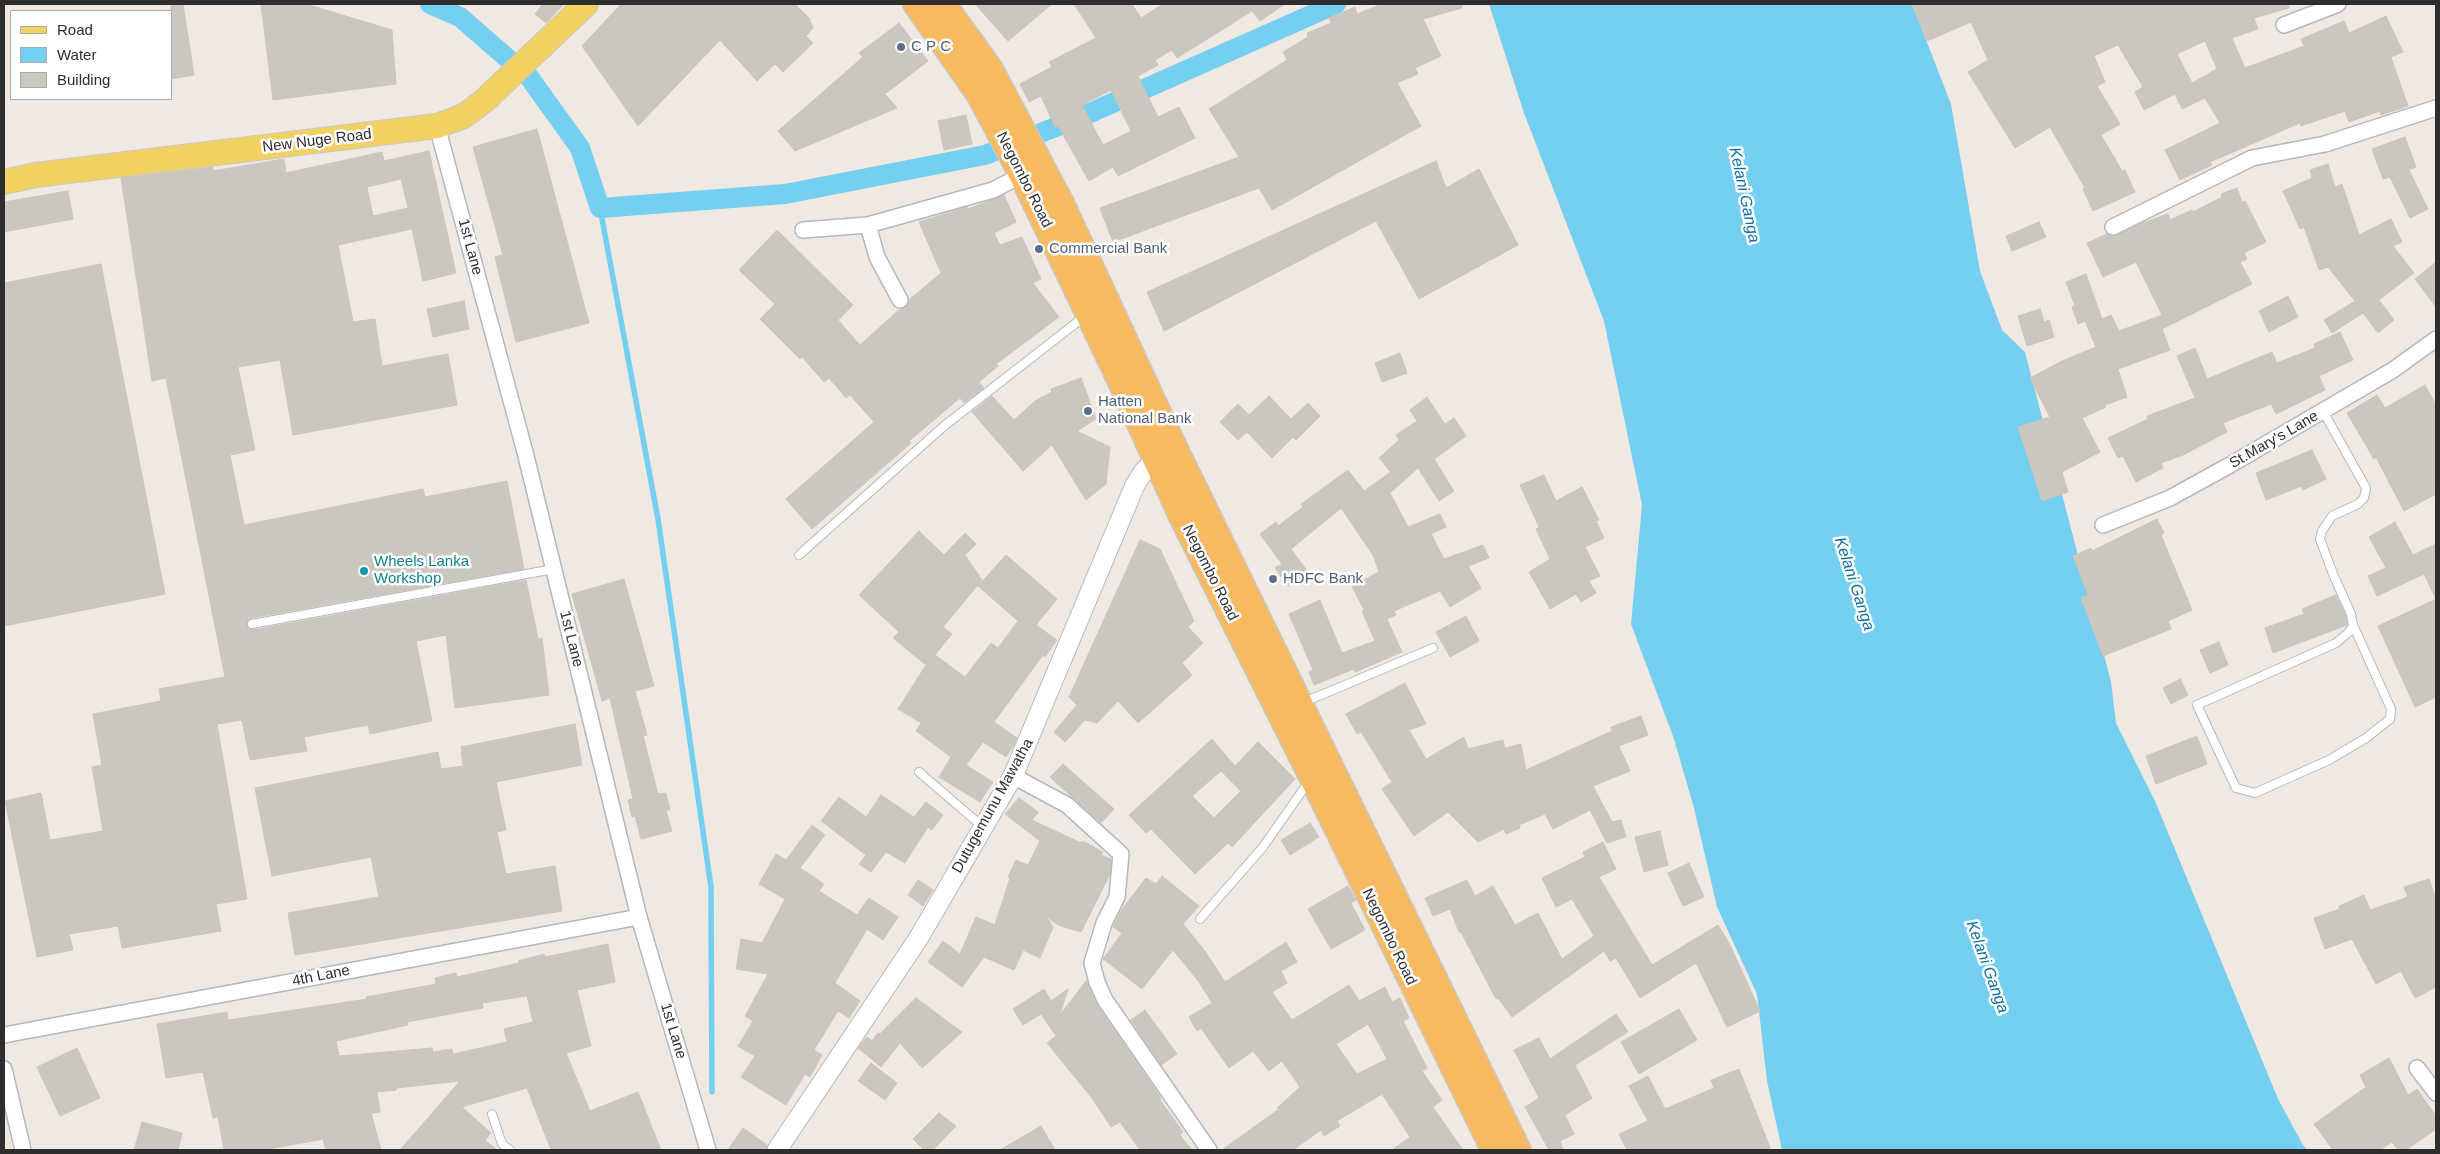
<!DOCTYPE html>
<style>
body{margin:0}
#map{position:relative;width:2440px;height:1154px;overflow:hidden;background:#efe9e1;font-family:Arial,sans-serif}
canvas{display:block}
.frame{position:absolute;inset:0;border:5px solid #2e2e2e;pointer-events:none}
.legend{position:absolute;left:10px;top:10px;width:162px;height:90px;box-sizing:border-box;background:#fff;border:1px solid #ababab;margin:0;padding:6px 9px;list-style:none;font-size:15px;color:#2e2e2e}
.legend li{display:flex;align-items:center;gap:10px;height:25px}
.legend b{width:25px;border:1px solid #ababab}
</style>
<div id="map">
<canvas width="2440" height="1154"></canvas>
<div class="frame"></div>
<ul class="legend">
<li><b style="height:6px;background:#f2d163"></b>Road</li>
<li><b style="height:14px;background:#75cff0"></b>Water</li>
<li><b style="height:14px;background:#cbc7bf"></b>Building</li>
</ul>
</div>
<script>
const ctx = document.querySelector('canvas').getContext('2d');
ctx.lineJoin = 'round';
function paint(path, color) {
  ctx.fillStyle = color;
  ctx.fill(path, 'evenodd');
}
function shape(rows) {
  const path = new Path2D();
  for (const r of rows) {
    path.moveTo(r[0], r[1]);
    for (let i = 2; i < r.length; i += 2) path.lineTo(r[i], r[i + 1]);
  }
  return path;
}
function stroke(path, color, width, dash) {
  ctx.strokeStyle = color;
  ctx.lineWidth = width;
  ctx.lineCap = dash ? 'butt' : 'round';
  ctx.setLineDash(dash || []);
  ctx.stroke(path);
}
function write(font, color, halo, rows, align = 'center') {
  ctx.font = font + ' Arial,sans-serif';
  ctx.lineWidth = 5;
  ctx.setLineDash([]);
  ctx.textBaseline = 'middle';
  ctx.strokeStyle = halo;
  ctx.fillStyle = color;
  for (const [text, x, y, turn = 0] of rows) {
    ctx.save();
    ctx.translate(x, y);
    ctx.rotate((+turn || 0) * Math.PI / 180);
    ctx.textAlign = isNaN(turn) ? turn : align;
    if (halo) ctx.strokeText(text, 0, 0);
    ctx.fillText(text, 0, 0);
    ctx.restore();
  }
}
paint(shape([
 [1489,4,1912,4,1951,104,1980,271,2002,330,2025,352,2111,682,2116,723,2155,801,2278,1099,2303,1145,2308,1150,1782,1150,1767,1081,1757,994,1717,907,1694,808,1674,739,1631,624,1642,505,1604,321,1524,113]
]), '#75cff0');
stroke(shape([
 [600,208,658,519,711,887,712,1092]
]), '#75cff0', 5.5);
stroke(shape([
 [430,4,460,17,529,77,580,148,600,208,785,194,985,155,1081,117,1336,4]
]), '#75cff0', 20);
const building = shape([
 [171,4,183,4,194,75,171,79,171,4],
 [261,4,306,4,392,30,396,84,273,100,261,4],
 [543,4,564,4,546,23,535,14,543,4],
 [621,4,795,4,809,18,813,28,806,36,813,43,783,72,775,64,757,81,720,40,638,126,582,46,621,4],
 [975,4,1052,4,1008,41,975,4],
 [1074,4,1132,4,1141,18,1163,4,1285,4,1260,21,1252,11,1177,58,1172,50,1155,60,1158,65,1138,76,1158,117,1179,107,1195,138,1118,176,1113,167,1089,181,1058,126,1055,127,1041,96,1029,102,1020,84,1052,67,1049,62,1096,38,1074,4],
 [1111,90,1131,131,1103,145,1082,105,1111,90],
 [1382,4,1462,4,1462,8,1423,19,1441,56,1415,68,1418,74,1397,83,1421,126,1272,210,1259,188,1113,242,1100,208,1239,157,1209,109,1287,60,1283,52,1308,37,1307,33,1331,23,1329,18,1355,7,1357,14,1382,4],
 [1912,4,2288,4,2289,8,2254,18,2258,29,2232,38,2245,68,2304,46,2301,39,2344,21,2349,33,2386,16,2403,52,2391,57,2408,106,2381,115,2380,111,2349,122,2345,111,2301,126,2300,123,2210,162,2212,165,2180,180,2165,150,2220,123,2205,98,2182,109,2175,94,2144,110,2135,92,2143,87,2118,45,2094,56,2105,82,2097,86,2120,124,2101,135,2122,171,2125,170,2135,192,2093,211,2083,189,2085,188,2050,127,2015,148,1968,72,1988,60,1971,22,1927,41,1912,4],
 [2205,41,2217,69,2192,83,2177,54,2205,41],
 [899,23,928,61,885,94,897,108,795,151,778,131,863,57,859,53,899,23],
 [966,115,972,144,944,150,938,121,966,115],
 [537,129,589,323,516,342,495,257,503,255,473,147,537,129],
 [2405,137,2416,167,2409,170,2428,209,2410,218,2390,177,2383,179,2372,149,2405,137],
 [429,151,456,273,423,281,412,229,338,245,353,322,375,319,382,366,448,354,457,405,293,435,280,360,238,367,255,450,230,455,244,525,423,489,425,497,507,481,524,569,251,618,247,625,253,630,526,580,538,639,542,638,549,695,455,708,446,635,416,641,432,721,370,734,368,725,304,737,307,751,250,760,242,720,217,724,247,899,216,904,221,931,122,948,118,926,69,934,73,950,37,957,5,801,41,793,50,840,103,831,92,767,102,765,93,714,161,701,159,689,225,677,166,378,152,381,121,178,213,167,213,171,284,159,286,173,382,152,384,161,429,151],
 [401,179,408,208,373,216,367,187,401,179],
 [1436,161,1446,188,1479,169,1518,245,1419,299,1376,221,1164,331,1147,292,1436,161],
 [2328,164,2335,187,2342,184,2359,235,2391,219,2402,242,2393,246,2414,273,2379,300,2394,320,2378,333,2363,313,2332,333,2324,320,2355,301,2328,267,2319,270,2304,227,2300,229,2283,191,2312,178,2310,170,2328,164],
 [2237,188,2242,202,2245,201,2266,242,2244,253,2247,259,2240,262,2252,284,2162,329,2170,350,2118,369,2127,397,2105,405,2106,407,2082,418,2100,452,2062,472,2068,492,2042,501,2018,427,2050,417,2030,378,2062,361,2096,347,2085,321,2078,324,2072,307,2075,306,2066,282,2086,274,2102,319,2111,315,2119,331,2162,315,2136,262,2103,277,2087,243,2107,234,2117,235,2142,223,2168,214,2170,220,2192,210,2193,212,2222,197,2221,194,2237,188],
 [68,191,73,219,4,232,4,202,68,191],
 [1004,195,1016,222,994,233,1000,245,1022,237,1041,279,1033,283,1059,317,996,364,998,366,979,382,984,388,964,403,960,398,909,441,911,443,812,529,786,499,874,422,850,395,846,398,829,378,824,382,802,357,800,359,760,319,775,304,739,270,777,230,853,305,838,320,860,345,900,309,905,308,909,300,941,273,919,222,967,207,968,209,1004,195],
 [2039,222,2046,237,2012,251,2006,236,2039,222],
 [2436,262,2436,307,2415,279,2436,262],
 [101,264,165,594,4,626,4,283,101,264],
 [2288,296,2298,317,2269,332,2259,311,2288,296],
 [464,301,469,329,433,337,427,309,464,301],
 [2040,309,2044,322,2049,320,2054,337,2027,346,2018,316,2040,309],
 [2340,332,2353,360,2319,376,2325,390,2276,414,2271,404,2223,423,2227,432,2183,455,2161,463,2163,468,2136,482,2123,456,2118,458,2108,438,2148,419,2147,416,2195,398,2177,356,2195,348,2207,379,2272,352,2277,363,2315,348,2314,344,2340,332],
 [1400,353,1407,373,1382,382,1375,363,1400,353],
 [1081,378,1096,419,1077,431,1110,447,1106,484,1086,500,1052,445,1023,471,972,412,992,396,1014,420,1035,401,1052,392,1051,389,1081,378],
 [2425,385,2436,405,2436,494,2404,511,2376,457,2374,459,2347,413,2377,395,2385,408,2425,385],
 [1269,396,1291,419,1308,403,1320,416,1296,440,1293,437,1272,458,1247,432,1238,440,1220,422,1238,404,1249,415,1269,396],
 [1427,397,1445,424,1454,418,1466,436,1434,459,1454,491,1439,501,1418,468,1390,493,1408,527,1440,514,1446,527,1431,534,1444,559,1483,545,1489,558,1468,566,1481,588,1450,607,1440,591,1394,611,1396,615,1387,619,1402,652,1367,667,1355,672,1354,669,1314,685,1309,672,1313,670,1289,614,1320,600,1342,653,1375,641,1362,611,1364,610,1352,586,1379,572,1373,555,1341,508,1291,549,1308,572,1288,586,1275,568,1282,564,1260,534,1276,522,1278,526,1303,507,1301,504,1348,470,1364,491,1391,472,1379,458,1399,440,1396,435,1417,421,1410,410,1427,397],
 [2312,450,2326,479,2303,490,2302,486,2266,500,2256,473,2312,450],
 [1544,475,1556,501,1582,487,1599,520,1596,521,1604,538,1585,547,1600,576,1589,581,1596,593,1581,602,1576,594,1550,609,1529,572,1550,559,1536,529,1539,527,1520,485,1544,475],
 [2157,519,2164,533,2161,535,2192,610,2168,621,2171,629,2103,656,2081,598,2088,595,2073,556,2091,548,2092,551,2157,519],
 [2395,522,2413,555,2436,544,2436,697,2415,707,2378,626,2436,599,2424,574,2377,596,2368,576,2386,568,2369,537,2395,522],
 [919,531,944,555,965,533,976,544,965,555,982,580,943,627,952,634,935,655,965,677,991,643,998,648,1018,621,978,586,1006,555,1057,599,1036,625,1057,640,1045,657,1043,655,994,722,1017,738,1014,745,1006,757,983,742,966,765,993,782,980,802,939,777,951,757,916,731,921,723,898,709,926,665,893,638,899,632,859,595,919,531],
 [1140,540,1160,549,1194,621,1188,627,1203,643,1182,663,1192,675,1138,723,1118,701,1097,723,1085,720,1065,742,1054,732,1077,705,1069,697,1140,540],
 [624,579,654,686,635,691,647,735,643,736,658,794,666,793,670,810,666,810,672,831,641,839,635,816,632,817,628,800,633,799,610,698,602,701,572,594,624,579],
 [2336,595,2346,617,2347,625,2273,653,2265,628,2304,614,2302,609,2336,595],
 [1466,616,1479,641,1450,657,1436,632,1466,616],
 [2219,642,2228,665,2210,673,2200,650,2219,642],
 [2180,679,2188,695,2171,704,2163,688,2180,679],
 [1405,683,1426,724,1409,730,1426,759,1464,737,1468,749,1503,740,1505,748,1521,744,1526,770,1612,731,1611,727,1641,716,1648,735,1619,746,1630,771,1593,786,1612,822,1621,820,1626,837,1607,843,1590,810,1553,829,1545,814,1519,825,1520,828,1506,834,1504,829,1478,842,1448,812,1414,836,1382,789,1392,782,1361,732,1357,734,1346,714,1405,683],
 [575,724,582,765,496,782,506,830,497,832,506,874,555,866,562,911,295,955,288,913,379,897,371,857,272,876,255,788,438,752,441,769,463,766,461,747,575,724],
 [2197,736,2207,764,2156,784,2146,756,2197,736],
 [1212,739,1235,766,1258,742,1295,779,1232,847,1228,843,1195,874,1151,829,1146,833,1129,815,1212,739],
 [1221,771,1241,791,1214,818,1192,796,1221,771],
 [1063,764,1114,809,1101,823,1050,777,1063,764],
 [881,795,914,817,926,802,943,815,932,830,928,827,905,863,886,852,871,872,859,864,866,855,821,821,839,797,866,817,881,795],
 [1019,798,1038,812,1032,820,1079,842,1085,842,1103,852,1101,855,1111,859,1110,874,1081,932,1058,925,1046,916,1053,927,1040,958,1023,950,1014,970,984,957,962,987,928,962,943,941,960,954,976,917,995,925,1010,878,1008,877,1016,860,1028,865,1040,841,1005,814,1019,798],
 [1310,823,1319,837,1290,855,1281,840,1310,823],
 [812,825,825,835,800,868,824,884,819,891,857,915,869,898,898,917,883,940,867,929,835,983,860,1001,849,1018,838,1011,814,1050,822,1055,810,1077,805,1074,786,1105,741,1077,755,1056,738,1046,753,1021,745,1016,768,974,736,969,741,939,762,943,785,899,759,884,776,854,786,860,812,825],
 [1660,831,1668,865,1644,872,1635,837,1660,831],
 [1603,842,1616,869,1599,877,1652,965,1718,925,1729,943,1760,1011,1727,1027,1696,963,1640,998,1616,958,1610,961,1604,951,1512,1017,1498,998,1496,999,1461,932,1459,932,1450,909,1433,916,1425,898,1467,880,1475,896,1493,886,1515,925,1538,913,1562,959,1594,936,1572,899,1556,907,1542,878,1585,857,1583,852,1603,842],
 [1689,863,1704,897,1683,906,1668,873,1689,863],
 [1162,876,1199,906,1183,924,1205,951,1225,982,1286,942,1297,962,1281,971,1287,983,1272,992,1292,1020,1349,985,1359,1001,1385,987,1392,1002,1400,998,1409,1018,1403,1021,1427,1068,1422,1071,1442,1100,1433,1107,1463,1150,1392,1150,1410,1137,1382,1094,1337,1121,1340,1126,1324,1136,1321,1130,1293,1150,1222,1150,1279,1109,1277,1108,1300,1087,1282,1061,1269,1071,1253,1051,1229,1068,1201,1028,1197,1031,1189,1017,1212,1003,1199,982,1173,950,1142,989,1103,959,1122,933,1113,927,1120,912,1146,878,1156,884,1162,876],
 [1368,1024,1387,1059,1357,1074,1336,1044,1368,1024],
 [2429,879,2436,899,2436,987,2415,998,2401,971,2376,984,2352,939,2325,949,2314,918,2340,909,2339,906,2364,895,2370,910,2408,897,2404,887,2429,879],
 [918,880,933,890,923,906,908,895,918,880],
 [1348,886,1356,900,1351,903,1365,930,1331,949,1308,909,1348,886],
 [608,944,615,982,577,990,591,1046,566,1053,590,1111,638,1092,661,1150,551,1150,527,1088,462,1107,491,1133,485,1140,497,1150,400,1150,460,1081,396,1088,396,1090,377,1092,380,1112,371,1113,381,1150,326,1150,323,1139,264,1150,224,1150,218,1117,213,1118,203,1072,166,1078,157,1024,227,1012,228,1020,367,999,366,997,436,984,435,978,456,973,457,977,519,963,518,961,544,954,545,957,608,944],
 [527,996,533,1022,504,1029,507,1042,453,1054,452,1049,433,1052,432,1048,339,1056,336,1041,408,1025,407,1022,483,1008,482,1003,527,996],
 [1087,980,1097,1005,1161,1098,1160,1100,1183,1132,1180,1135,1192,1150,1140,1150,1120,1122,1111,1127,1092,1098,1047,1043,1056,1036,1041,1014,1023,1025,1013,1009,1044,989,1051,1001,1068,989,1060,1015,1087,980],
 [916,998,962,1032,922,1068,900,1043,881,1067,858,1048,867,1037,872,1041,878,1033,880,1034,916,998],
 [1679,1009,1697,1040,1639,1074,1621,1042,1679,1009],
 [1145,1010,1177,1054,1161,1065,1131,1020,1145,1010],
 [1616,1014,1628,1032,1575,1065,1592,1098,1565,1115,1574,1134,1560,1141,1563,1150,1549,1150,1525,1107,1539,1098,1514,1050,1539,1038,1550,1059,1616,1014],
 [77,1048,100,1098,60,1116,37,1067,77,1048],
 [2389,1058,2408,1095,2417,1089,2436,1116,2436,1129,2406,1150,2398,1150,2392,1142,2380,1150,2333,1150,2314,1124,2366,1087,2360,1075,2389,1058],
 [871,1063,897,1083,885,1100,858,1081,871,1063],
 [1739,1069,1771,1150,1627,1150,1619,1134,1648,1121,1629,1086,1648,1076,1665,1109,1714,1088,1711,1080,1739,1069],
 [939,1113,956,1126,933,1150,924,1150,913,1139,939,1113],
 [142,1122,182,1133,178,1150,134,1150,142,1122],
 [1041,1126,1055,1150,1000,1150,1041,1126],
 [743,1128,767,1145,766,1150,728,1150,743,1128]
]);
paint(building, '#cbc7bf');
stroke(building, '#cbc5ba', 1);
const service = shape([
 [2323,411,2366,488,2364,498,2358,504,2332,516,2322,531,2320,539,2333,574,2351,614,2353,625,2349,632,2336,643,2197,705,2236,788,2255,793,2329,760,2366,738,2390,719,2391,709,2353,625],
 [799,555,944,426,1085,316],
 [252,624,554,569],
 [1302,703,1433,648],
 [919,772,983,827],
 [1200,919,1263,847,1309,781],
 [492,1114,502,1144,510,1150]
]);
const minor = shape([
 [2284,25,2338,4],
 [437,126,525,452,639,917,708,1150],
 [868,225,877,257,900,300],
 [2113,227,2252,158,2325,144,2436,108],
 [803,230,868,225,993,190,1022,175],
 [2103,525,2170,498,2230,465,2393,370,2436,339],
 [1013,776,1067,805,1121,854,1117,897,1104,923,1092,963,1097,982,1105,1000,1209,1150],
 [4,1035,639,917],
 [2417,1068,2436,1093],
 [4,1069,23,1150]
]);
const tertiary = shape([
 [777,1150,918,939,1013,776,1135,485,1144,471,1155,461,1168,455]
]);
const primary = shape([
 [4,182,36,175,437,126,464,116,485,100,586,4]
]);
const trunk = shape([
 [916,4,979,94,1022,175,1120,380,1182,517,1312,777,1494,1150],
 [943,4,990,69,1061,203,1176,451,1518,1150]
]);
stroke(service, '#b4b7c1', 10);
stroke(minor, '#b4b7c1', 18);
stroke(tertiary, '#b4b7c1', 21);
stroke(primary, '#c9c9c9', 26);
stroke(trunk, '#c9c9c9', 28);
stroke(service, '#fff', 8);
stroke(minor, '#fff', 15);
stroke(tertiary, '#fff', 19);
stroke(primary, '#f2d163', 24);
stroke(trunk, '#f8ba60', 25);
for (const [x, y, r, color] of [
 [901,47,5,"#5c6f8a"],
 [1039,249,5,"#5c6f8a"],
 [1088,411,5,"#5c6f8a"],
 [364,571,5,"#0f9aa8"],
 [1273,579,5,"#5c6f8a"]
]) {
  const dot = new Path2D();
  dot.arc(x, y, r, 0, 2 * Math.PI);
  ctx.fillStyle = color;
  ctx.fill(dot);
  stroke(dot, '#fff', 2);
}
write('15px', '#4e5e75', '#fff', [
 ["C P C",911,47],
 ["Commercial Bank",1049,249],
 ["Hatten",1098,402],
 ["National Bank",1098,419],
 ["HDFC Bank",1283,579]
], 'left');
write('15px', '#2e2e2e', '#fff', [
 ["New Nuge Road",317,141,-7],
 ["Negombo Road",1024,180,63],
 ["1st Lane",470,247,75],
 ["St.Mary's Lane",2274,440,-30],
 ["Negombo Road",1210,573,63],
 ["1st Lane",571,639,76],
 ["Dutugemunu Mawatha",993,806,-61],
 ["Negombo Road",1389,937,64],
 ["4th Lane",321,976,-11],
 ["1st Lane",673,1031,73]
]);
write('15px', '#0d838f', '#fff', [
 ["Wheels Lanka",374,562],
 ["Workshop",374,579]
], 'left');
write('italic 16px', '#0d6fa3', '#fff', [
 ["Kelani Ganga",1744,195,78],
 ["Kelani Ganga",1854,584,72],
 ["Kelani Ganga",1987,967,70]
]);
</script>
